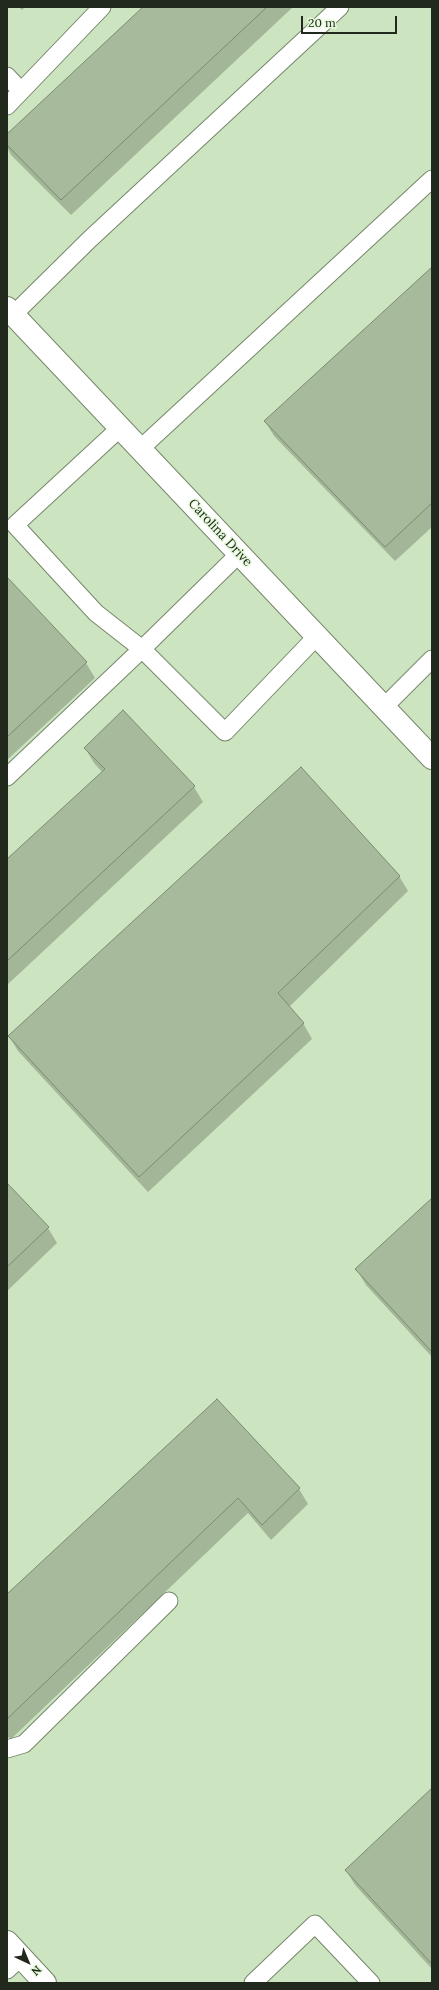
<!DOCTYPE html>
<style>
body{margin:0}
#map{position:relative;width:439px;height:1990px;overflow:hidden;background:#d9edce;font-family:Lora,serif}
canvas{display:block}
.frame{position:absolute;inset:0;border:8px solid #21291d;pointer-events:none}
.north{position:absolute;left:8px;top:1942px;width:40px;height:40px;-webkit-text-stroke:3px #e6fadb;paint-order:stroke;rotate:136deg;font-size:11px;font-weight:700;line-height:16px;text-align:center;color:#21291d}
.north::after{content:'';display:block;margin:auto;width:14px;height:18px;background:#21291d;clip-path:polygon(50% 0,100% 100%,50% 72%,0 100%)}
.scale{position:absolute;left:301px;top:16px;width:96px;height:18px;box-sizing:border-box;border:2px solid #21291d;border-top:0;padding-left:5px;font-size:12px;line-height:14px;white-space:nowrap;color:#21291d;-webkit-text-stroke:3px #e6fadb;paint-order:stroke}
</style>
<div id="map">
<canvas width="439" height="1990"></canvas>
<div class="frame"></div>
<div class="north">N</div>
<div class="scale">20 m</div>
</div>
<script>
const ctx = document.querySelector('canvas').getContext('2d');
ctx.lineJoin = 'round';
function paint(path, color) {
  ctx.fillStyle = color;
  ctx.fill(path, 'evenodd');
}
function shape(rows) {
  const path = new Path2D();
  for (const r of rows) {
    path.moveTo(r[0], r[1]);
    for (let i = 2; i < r.length; i += 2) path.lineTo(r[i], r[i + 1]);
  }
  return path;
}
function stroke(path, color, width, dash) {
  ctx.strokeStyle = color;
  ctx.lineWidth = width;
  ctx.lineCap = dash ? 'butt' : 'round';
  ctx.setLineDash(dash || []);
  ctx.stroke(path);
}
function write(font, color, halo, rows, align = 'center') {
  ctx.font = font + ' Lora,serif';
  ctx.lineWidth = 3;
  ctx.setLineDash([]);
  ctx.textBaseline = 'middle';
  ctx.strokeStyle = halo;
  ctx.fillStyle = color;
  for (const [text, x, y, turn = 0] of rows) {
    ctx.save();
    ctx.translate(x, y);
    ctx.rotate((+turn || 0) * Math.PI / 180);
    ctx.textAlign = isNaN(turn) ? turn : align;
    if (halo) ctx.strokeText(text, 0, 0);
    ctx.fillText(text, 0, 0);
    ctx.restore();
  }
}
paint(shape([
 [7,7,432,7,432,1983,7,1983]
]), '#cce4bf');
paint(shape([
 [19,7,25,7,22,10],
 [144,7,293,7,71,215,11,155,7,147,7,135],
 [432,268,432,527,395,561,274,436,265,421],
 [7,579,86,663,95,678,7,760],
 [123,712,194,787,203,802,7,985,7,860,103,773,94,763,85,748],
 [399,876,408,891,289,1007,303,1023,312,1039,148,1192,18,1051,9,1036],
 [7,1184,48,1228,57,1243,7,1291],
 [432,1199,432,1357,366,1285,357,1270],
 [217,1401,299,1489,308,1504,271,1540,248,1513,11,1739,7,1736,7,1595],
 [432,1789,432,1969,355,1885,346,1870]
]), '#0003');
const building = shape([
 [143,7,267,7,61,200,7,145,7,134,143,7],
 [432,267,432,503,385,547,264,421,432,267],
 [7,577,87,662,7,737,7,577],
 [123,710,195,786,7,961,7,859,105,769,84,748,123,710],
 [301,767,400,876,278,993,304,1023,139,1177,8,1036,301,767],
 [7,1183,49,1227,7,1267,7,1183],
 [432,1198,432,1352,355,1269,432,1198],
 [217,1399,300,1488,262,1525,238,1498,7,1719,7,1594,217,1399],
 [432,1788,432,1964,345,1870,432,1788]
]);
paint(building, '#a7ba9c');
stroke(building, '#7b8d71', 1);
const service = shape([
 [7,76,21,91],
 [7,106,102,7],
 [13,315,90,239,340,7],
 [140,449,432,179],
 [239,554,142,649,225,732,317,636],
 [384,707,432,659],
 [7,777,142,649,96,613,15,525,120,428],
 [7,1749,24,1744,169,1601],
 [7,1970,21,1957],
 [253,1983,315,1924,371,1983]
]);
const minor = shape([
 [7,308,432,758],
 [7,1942,45,1983]
]);
stroke(service, '#75876b', 19);
stroke(minor, '#75876b', 24);
stroke(service, '#fff', 17);
stroke(minor, '#fff', 22);
write('13px', '#21291d', '#e6fadb', [
 ["Carolina Drive",220,533,47]
]);
</script>
